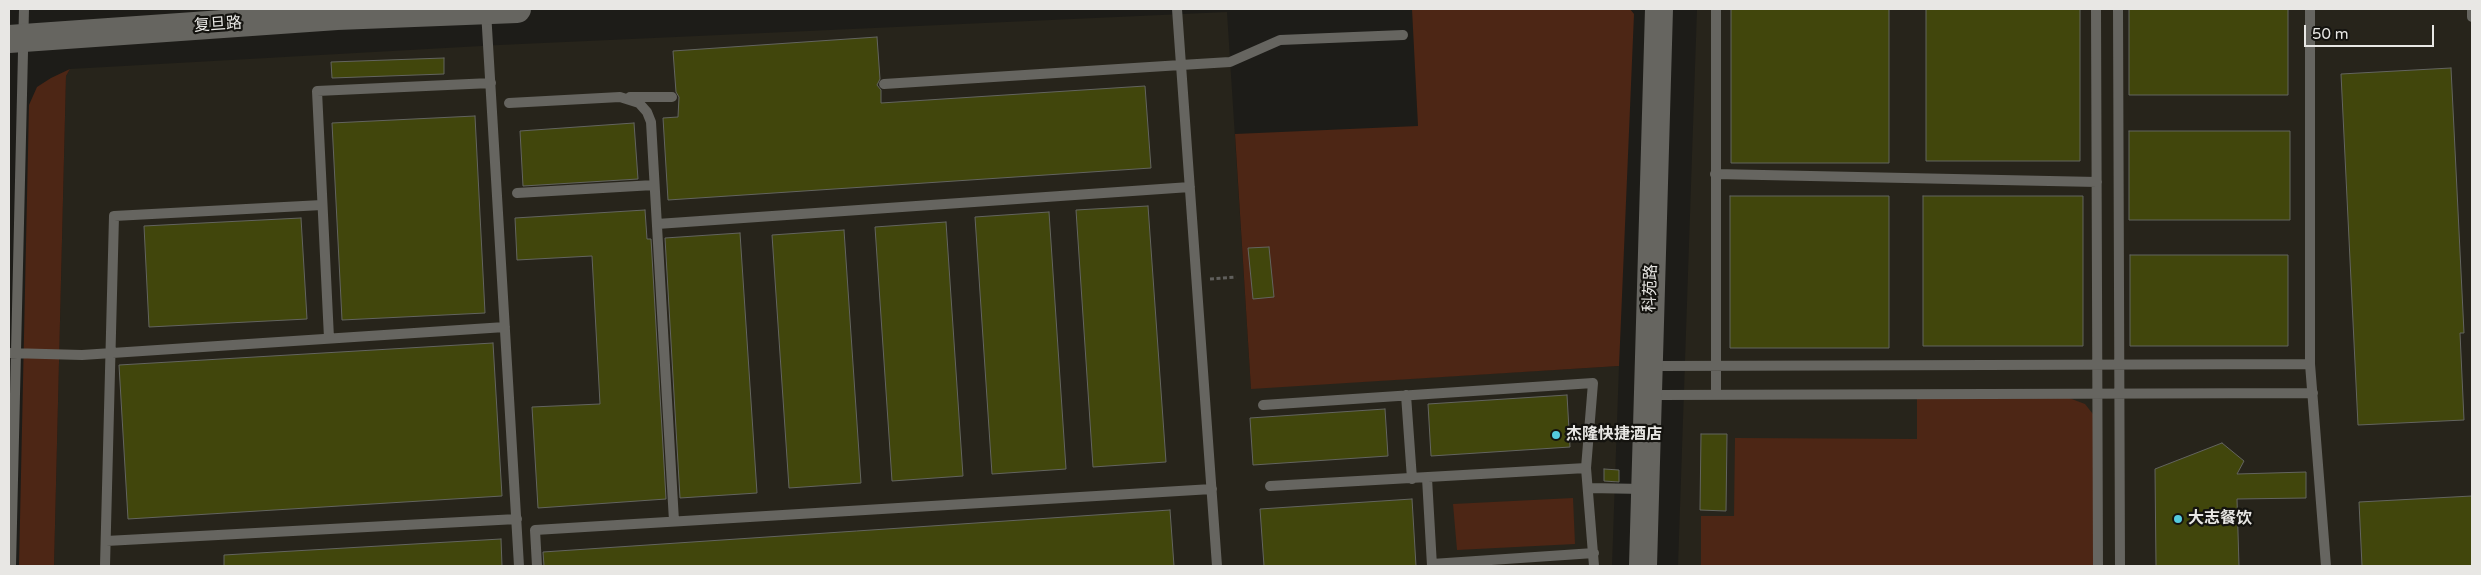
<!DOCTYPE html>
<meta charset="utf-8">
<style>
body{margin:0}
#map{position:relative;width:2481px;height:575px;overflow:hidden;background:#1d1c18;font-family:"Varela Round",sans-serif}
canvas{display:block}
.frame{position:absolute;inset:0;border:10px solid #e8e7e4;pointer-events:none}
.scale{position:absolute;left:2304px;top:25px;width:130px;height:22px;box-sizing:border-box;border:2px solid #e8e7e4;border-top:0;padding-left:6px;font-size:15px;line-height:18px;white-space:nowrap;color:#e8e7e4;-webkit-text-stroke:4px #14130f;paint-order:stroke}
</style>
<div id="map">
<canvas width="2481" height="575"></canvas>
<div class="frame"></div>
<div class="scale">50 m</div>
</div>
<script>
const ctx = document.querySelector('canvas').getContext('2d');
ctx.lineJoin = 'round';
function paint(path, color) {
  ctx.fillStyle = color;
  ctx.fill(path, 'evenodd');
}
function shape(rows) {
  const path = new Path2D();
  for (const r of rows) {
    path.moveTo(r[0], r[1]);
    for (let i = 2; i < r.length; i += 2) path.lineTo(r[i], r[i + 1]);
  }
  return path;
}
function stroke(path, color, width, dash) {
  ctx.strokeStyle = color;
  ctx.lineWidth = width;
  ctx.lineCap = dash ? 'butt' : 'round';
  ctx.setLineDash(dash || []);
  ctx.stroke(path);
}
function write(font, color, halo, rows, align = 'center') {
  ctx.font = font + ' "Varela Round","Noto Sans SC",sans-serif';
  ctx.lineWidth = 4.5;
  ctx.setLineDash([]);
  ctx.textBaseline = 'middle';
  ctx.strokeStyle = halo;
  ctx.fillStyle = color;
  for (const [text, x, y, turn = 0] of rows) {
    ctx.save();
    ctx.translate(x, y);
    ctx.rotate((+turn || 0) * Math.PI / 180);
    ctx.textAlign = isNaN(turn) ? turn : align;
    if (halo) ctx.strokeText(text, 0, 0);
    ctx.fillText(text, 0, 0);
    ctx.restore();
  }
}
paint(shape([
 [1697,9,2472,9,2472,566,1678,566],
 [1227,12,1251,388,1619,366,1612,566,54,566,66,76,70,69,499,45]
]), '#27241b');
paint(shape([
 [1412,9,1630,9,1634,14,1619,366,1251,389,1235,134,1418,126],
 [70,69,66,76,54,566,19,566,29,105,37,87,51,78],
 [2069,398,2085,404,2096,418,2094,566,1701,566,1701,516,1734,516,1735,438,1917,439,1917,399],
 [1573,498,1575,544,1457,550,1453,504]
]), '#4d2615');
const building = shape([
 [1731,9,1889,9,1889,163,1731,163,1731,9],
 [1926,9,2080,9,2080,161,1926,161,1926,9],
 [2129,9,2288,9,2288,95,2129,95,2129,9],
 [877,37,880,79,877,85,881,90,881,103,1145,86,1151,168,668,200,663,118,678,117,679,97,676,92,673,51,877,37],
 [444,58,444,74,332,78,331,62,444,58],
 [2451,68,2464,333,2460,333,2464,420,2358,425,2341,74,2451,68],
 [475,116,485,313,342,320,332,123,475,116],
 [634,123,638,179,523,186,520,131,634,123],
 [2129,131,2290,131,2290,220,2129,220,2129,131],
 [1730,196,1889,196,1889,348,1730,348,1730,196],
 [1923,196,2083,196,2083,346,1923,346,1923,196],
 [1148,206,1166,462,1093,467,1076,210,1148,206],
 [645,210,647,239,651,239,666,499,538,508,532,407,600,404,592,256,517,260,515,218,645,210],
 [1049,212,1066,469,992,474,975,217,1049,212],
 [301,218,307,319,149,327,144,226,301,218],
 [946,222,963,476,892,481,875,227,946,222],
 [844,230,861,483,789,488,772,235,844,230],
 [740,233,757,493,680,498,665,238,740,233],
 [1269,247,1274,297,1253,299,1248,248,1269,247],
 [2130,255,2288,255,2288,346,2130,346,2130,255],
 [493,343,502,496,128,519,119,365,493,343],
 [1567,395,1570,447,1431,456,1428,404,1567,395],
 [1385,409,1388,456,1253,465,1250,418,1385,409],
 [1701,434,1727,434,1726,511,1700,510,1701,434],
 [2222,443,2244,461,2237,474,2306,472,2306,498,2237,499,2239,566,2156,566,2155,469,2222,443],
 [1604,469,1619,470,1619,482,1604,481,1604,469],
 [2472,496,2472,566,2362,566,2359,502,2472,496],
 [1412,499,1416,566,1264,566,1260,509,1412,499],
 [1170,510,1174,566,544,566,543,552,1170,510],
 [501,539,502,566,224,566,224,555,501,539]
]);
paint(building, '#41460c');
stroke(building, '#63645f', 1);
stroke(shape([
 [1210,279,1236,277]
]), '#605f5c', 3, [4, 2.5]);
stroke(shape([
 [1177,9,1181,65,1230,62,1280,40,1403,35],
 [2096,9,2098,566],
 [2118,9,2120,566],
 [2310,9,2310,364,2326,566],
 [2472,9,2472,17],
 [486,11,519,566],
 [884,84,1181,65,1217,566],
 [630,97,672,97],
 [509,103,620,97,639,103,647,112,651,122,674,521],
 [1715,174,2097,182],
 [517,193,654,185],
 [657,224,1190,187],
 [329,338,317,91,491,83],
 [9,353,82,355,505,327],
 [1662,366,2310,364],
 [1716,394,1716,9],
 [1406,395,1412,479],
 [1661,395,2313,393],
 [1263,405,1593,383,1586,468,1594,566],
 [1427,478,1432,566],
 [1270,486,1586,468],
 [1588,488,1644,489],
 [106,541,517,519],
 [1432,564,1594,553],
 [11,566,24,9],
 [105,566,114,216,322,205],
 [537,566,535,530,1212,489]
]), '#666560', 10);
stroke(shape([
 [9,39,337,16,517,9],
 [1643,566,1659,9]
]), '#666560', 28);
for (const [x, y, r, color] of [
 [1556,435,5,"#54cade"],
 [2178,519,5,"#54cade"]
]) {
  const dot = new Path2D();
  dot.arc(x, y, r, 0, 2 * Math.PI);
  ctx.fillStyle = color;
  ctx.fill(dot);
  stroke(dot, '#14130f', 2);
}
write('16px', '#e8e7e4', '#14130f', [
 ["复旦路",218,25,-4],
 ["科苑路",1651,288,-88]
]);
write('bold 16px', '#e8e7e4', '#14130f', [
 ["杰隆快捷酒店",1566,435],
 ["大志餐饮",2188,519]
], 'left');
</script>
